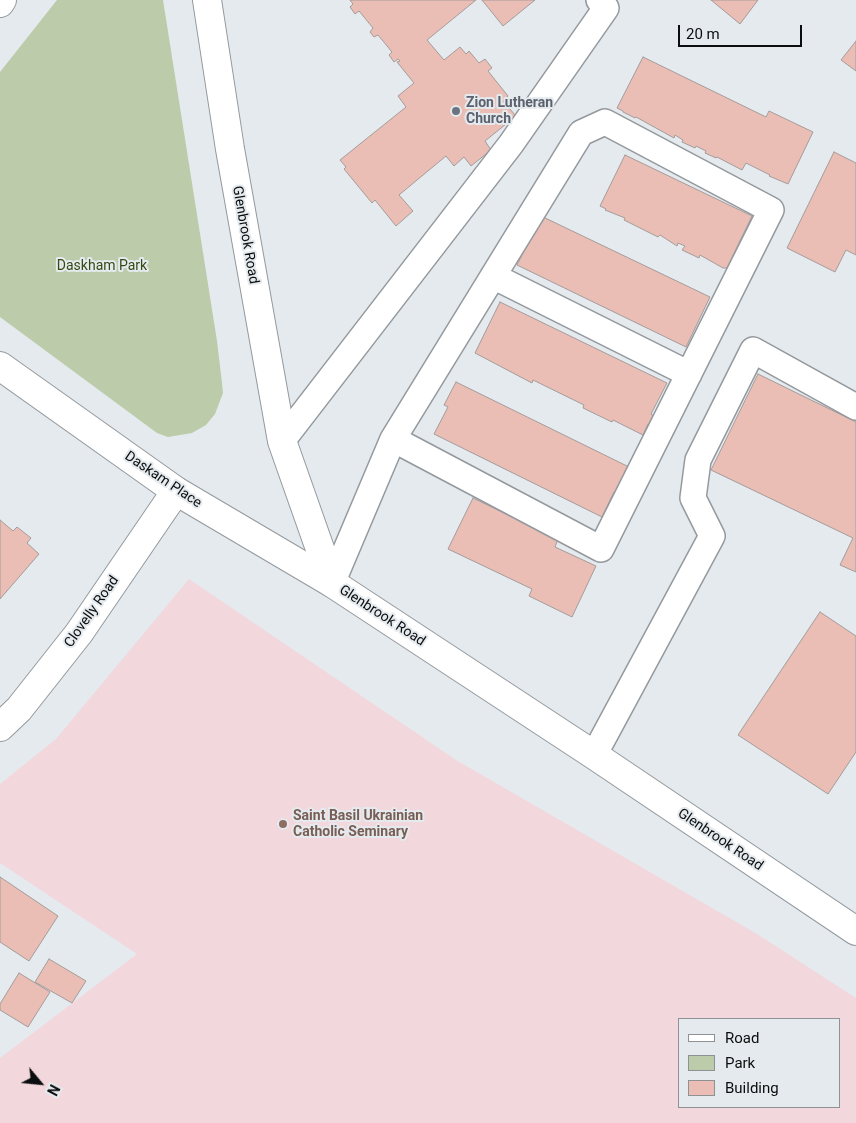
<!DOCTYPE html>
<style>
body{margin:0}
#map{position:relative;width:856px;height:1123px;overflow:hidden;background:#e5eaee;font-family:Roboto,sans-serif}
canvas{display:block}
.legend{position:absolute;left:678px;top:1018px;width:162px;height:90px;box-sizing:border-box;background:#e5eaee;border:1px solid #8e9294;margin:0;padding:6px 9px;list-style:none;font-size:15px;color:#0b0d0e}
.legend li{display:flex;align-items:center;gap:10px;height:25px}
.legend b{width:25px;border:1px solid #8e9294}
.north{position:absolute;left:15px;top:1058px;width:50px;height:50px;-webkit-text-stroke:4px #e5eaee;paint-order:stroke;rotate:118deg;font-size:14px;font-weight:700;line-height:20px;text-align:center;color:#0b0d0e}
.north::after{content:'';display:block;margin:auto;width:18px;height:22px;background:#0b0d0e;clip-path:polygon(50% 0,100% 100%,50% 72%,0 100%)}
.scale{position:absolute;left:678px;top:25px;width:124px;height:22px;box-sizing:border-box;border:2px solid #0b0d0e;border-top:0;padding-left:6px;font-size:15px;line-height:18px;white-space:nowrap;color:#0b0d0e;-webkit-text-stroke:4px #e5eaee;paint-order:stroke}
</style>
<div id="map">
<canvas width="856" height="1123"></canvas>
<ul class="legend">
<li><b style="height:6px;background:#fff"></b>Road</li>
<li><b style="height:14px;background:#bccba9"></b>Park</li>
<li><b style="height:14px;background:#eabdb5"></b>Building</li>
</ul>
<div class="north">N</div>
<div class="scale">20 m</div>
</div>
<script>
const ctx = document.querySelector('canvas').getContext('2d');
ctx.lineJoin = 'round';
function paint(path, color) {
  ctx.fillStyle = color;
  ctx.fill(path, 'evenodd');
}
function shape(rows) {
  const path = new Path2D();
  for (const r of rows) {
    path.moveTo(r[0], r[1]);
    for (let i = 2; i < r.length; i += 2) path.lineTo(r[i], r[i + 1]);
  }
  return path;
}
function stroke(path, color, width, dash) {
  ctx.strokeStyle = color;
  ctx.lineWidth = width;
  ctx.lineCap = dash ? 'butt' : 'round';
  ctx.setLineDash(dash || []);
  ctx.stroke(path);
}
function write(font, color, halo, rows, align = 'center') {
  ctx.font = font + ' Roboto,sans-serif';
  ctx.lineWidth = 4;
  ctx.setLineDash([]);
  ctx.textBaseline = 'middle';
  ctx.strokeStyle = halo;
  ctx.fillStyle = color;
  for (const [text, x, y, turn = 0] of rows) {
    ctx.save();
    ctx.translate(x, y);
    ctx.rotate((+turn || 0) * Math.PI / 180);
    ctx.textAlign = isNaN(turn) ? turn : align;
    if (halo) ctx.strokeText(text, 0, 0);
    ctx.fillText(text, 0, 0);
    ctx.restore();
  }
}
paint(shape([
 [189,579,456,760,757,934,856,998,856,1123,0,1123,0,1058,137,954,0,863,0,784,56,739],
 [680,1019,840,1019,840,1107,680,1107]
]), '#f2d7dc');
paint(shape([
 [57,0,163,0,217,341,222,383,223,393,215,414,206,425,192,433,168,437,157,433,0,317,0,72]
]), '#bccba9');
const building = shape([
 [350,0,476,0,427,40,444,60,460,47,466,54,469,51,479,63,485,59,492,68,488,71,508,96,503,101,516,116,485,141,491,150,471,166,464,157,454,166,446,156,399,195,413,211,396,226,375,200,372,203,344,169,346,167,340,160,406,107,398,96,414,83,397,62,400,61,398,59,394,62,389,55,392,52,378,35,374,37,370,32,373,28,359,11,355,14,350,7,353,4,350,0],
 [482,0,535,0,503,26,482,0],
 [711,0,758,0,740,24,711,0],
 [856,41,856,71,841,60,856,41],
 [643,57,766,117,769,111,813,132,788,184,769,176,770,175,746,163,742,170,717,157,716,158,705,153,706,151,696,146,695,148,682,142,683,140,675,135,674,138,636,117,635,118,623,112,623,111,617,108,643,57],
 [834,152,856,163,856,255,846,250,835,272,787,248,834,152],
 [625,155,752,216,727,268,723,268,700,255,699,258,682,250,685,246,678,243,677,246,660,235,658,237,624,220,625,218,605,210,606,209,600,206,625,155],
 [541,216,710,297,686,347,517,265,541,216],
 [500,302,667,383,651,414,654,416,650,425,648,424,643,435,613,420,612,422,583,408,584,405,533,380,532,383,475,353,500,302],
 [758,374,856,422,856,572,840,565,853,538,711,470,758,374],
 [456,382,629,467,617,494,614,492,602,517,434,434,448,407,444,405,456,382],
 [473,498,558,539,555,547,596,566,572,617,529,596,532,589,448,549,473,498],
 [0,520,13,531,17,527,31,538,27,543,39,554,0,599,0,520],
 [820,612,856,636,856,752,828,794,738,735,820,612],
 [0,877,58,916,29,961,0,942,0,877],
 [49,959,86,981,72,1003,35,982,49,959],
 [19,973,50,992,28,1027,0,1010,0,1004,19,973]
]);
paint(building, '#eabdb5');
stroke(building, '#a39c9b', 1);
const service = shape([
 [493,276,689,374],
 [282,441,511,144,606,8,599,0],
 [332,583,393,439,581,133,605,122,771,210,601,549,393,439],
 [594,755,712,536,693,498,698,460,753,350,856,407]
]);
const minor = shape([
 [0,727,19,709,79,633,176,491]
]);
const tertiary = shape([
 [0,3,2,0],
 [0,366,176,491,332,583]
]);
const secondary = shape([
 [207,0,230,149,282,441,332,583,594,755,856,931]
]);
stroke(service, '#94999d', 28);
stroke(minor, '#94999d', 30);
stroke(tertiary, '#94999d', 30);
stroke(secondary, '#94999d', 30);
stroke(service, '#fff', 25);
stroke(minor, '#fff', 28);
stroke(tertiary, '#fff', 28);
stroke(secondary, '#fff', 28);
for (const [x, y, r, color] of [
 [456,111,5,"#6b7280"],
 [283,824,5,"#8d6e63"]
]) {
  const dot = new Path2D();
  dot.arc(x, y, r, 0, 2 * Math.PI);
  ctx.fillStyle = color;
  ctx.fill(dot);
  stroke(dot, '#e5eaee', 2);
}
write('bold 14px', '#5b616d', '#e5eaee', [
 ["Zion Lutheran",466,103],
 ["Church",466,119]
], 'left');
write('14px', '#0b0d0e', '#e5eaee', [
 ["Glenbrook Road",245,235,80],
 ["Daskam Place",163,480,34],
 ["Clovelly Road",92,612,-55],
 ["Glenbrook Road",382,616,33],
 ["Glenbrook Road",720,840,34]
]);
write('14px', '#354912', '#e5eaee', [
 ["Daskham Park",102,266]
]);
write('bold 14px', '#785e54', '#e5eaee', [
 ["Saint Basil Ukrainian",293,816],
 ["Catholic Seminary",293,832]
], 'left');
</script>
